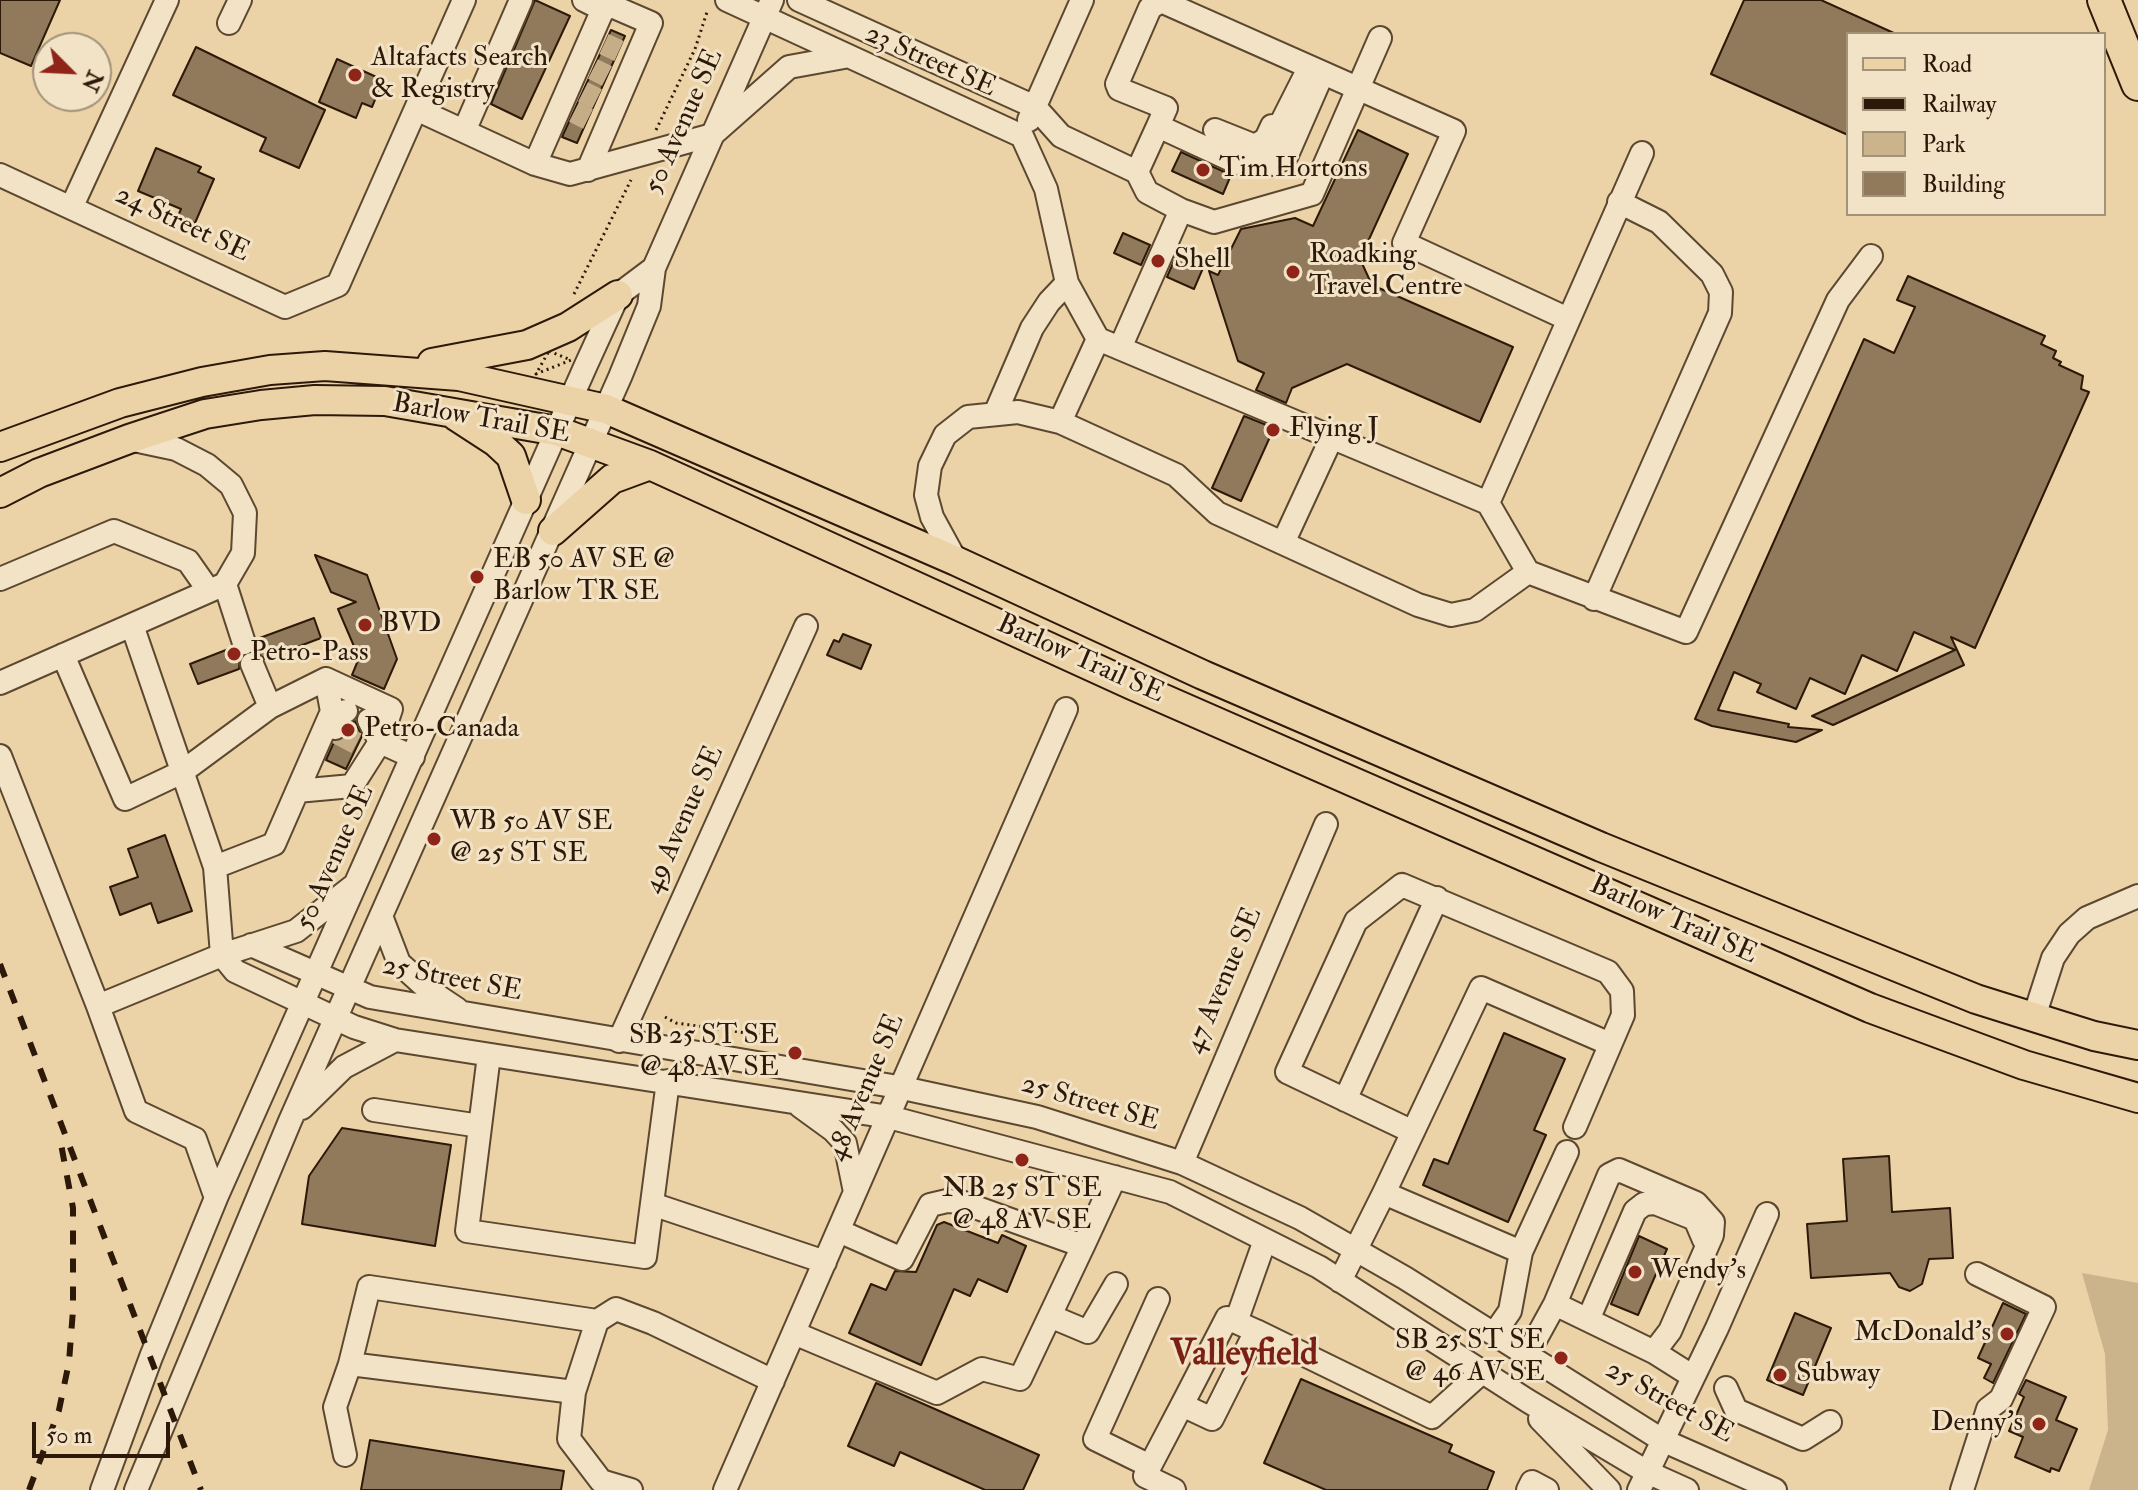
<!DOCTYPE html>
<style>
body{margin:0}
#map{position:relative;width:2138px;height:1490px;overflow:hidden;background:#ebd3a7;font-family:"IM FELL Double Pica",serif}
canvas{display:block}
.legend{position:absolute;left:1846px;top:32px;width:260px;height:184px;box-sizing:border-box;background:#f2e2c6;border:2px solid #a3927a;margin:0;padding:10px 14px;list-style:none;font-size:24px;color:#2d1909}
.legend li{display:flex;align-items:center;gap:16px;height:40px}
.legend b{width:40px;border:2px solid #a3927a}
.north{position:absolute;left:32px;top:32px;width:80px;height:80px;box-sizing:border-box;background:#f2e2c6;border:2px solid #a3927a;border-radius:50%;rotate:114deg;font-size:22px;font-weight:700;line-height:32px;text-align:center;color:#2d1909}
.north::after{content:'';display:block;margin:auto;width:28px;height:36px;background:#8f2418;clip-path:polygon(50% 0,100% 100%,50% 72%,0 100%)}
.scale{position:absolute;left:32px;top:1422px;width:138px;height:36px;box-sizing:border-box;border:4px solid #2d1909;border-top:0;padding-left:10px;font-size:24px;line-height:28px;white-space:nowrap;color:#2d1909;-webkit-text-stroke:6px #f2e2c6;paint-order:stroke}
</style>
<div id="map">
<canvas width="2138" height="1490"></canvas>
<ul class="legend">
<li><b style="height:10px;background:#ebd3a7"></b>Road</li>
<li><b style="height:10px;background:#2d1909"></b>Railway</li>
<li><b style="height:22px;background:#cbb38c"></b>Park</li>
<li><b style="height:22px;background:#907a5b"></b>Building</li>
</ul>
<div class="north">N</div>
<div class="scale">50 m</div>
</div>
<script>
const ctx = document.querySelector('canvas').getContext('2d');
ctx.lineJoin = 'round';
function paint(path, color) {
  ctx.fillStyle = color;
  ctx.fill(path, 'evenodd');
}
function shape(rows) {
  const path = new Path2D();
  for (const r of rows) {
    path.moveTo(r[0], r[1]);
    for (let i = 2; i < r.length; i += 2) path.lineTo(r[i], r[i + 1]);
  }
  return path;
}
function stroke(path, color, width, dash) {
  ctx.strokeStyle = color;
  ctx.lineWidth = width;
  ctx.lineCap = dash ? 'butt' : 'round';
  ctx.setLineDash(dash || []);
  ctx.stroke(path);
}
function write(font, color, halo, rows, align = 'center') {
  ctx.font = font + ' "IM FELL Double Pica",serif';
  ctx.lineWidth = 6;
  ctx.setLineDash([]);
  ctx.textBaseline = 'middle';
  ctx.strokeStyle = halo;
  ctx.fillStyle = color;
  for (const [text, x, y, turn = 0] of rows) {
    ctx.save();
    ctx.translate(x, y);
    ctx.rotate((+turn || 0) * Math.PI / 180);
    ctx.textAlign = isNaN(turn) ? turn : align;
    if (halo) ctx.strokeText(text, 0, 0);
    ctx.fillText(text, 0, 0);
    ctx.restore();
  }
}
paint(shape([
 [2082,1273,2138,1283,2138,1490,2089,1490,2108,1430,2105,1354]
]), '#cbb38c');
const building = shape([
 [0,0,60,0,31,66,0,53,0,0],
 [535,0,570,16,522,119,491,104,535,0],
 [1744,0,1821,0,1896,34,1848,34,1848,135,1711,74,1744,0],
 [611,30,625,36,577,143,562,137,611,30],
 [196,47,325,110,299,168,260,151,266,138,173,95,196,47],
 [337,59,383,80,372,107,362,103,356,118,319,102,337,59],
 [1358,130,1408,154,1360,259,1372,285,1513,347,1480,422,1347,364,1292,388,1286,403,1256,390,1264,373,1238,361,1209,271,1218,275,1241,229,1295,218,1313,226,1358,130],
 [156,148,201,167,198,172,214,179,195,223,178,216,181,209,138,191,156,148],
 [1181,152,1231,175,1223,194,1172,171,1181,152],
 [1123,233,1150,245,1141,265,1114,253,1123,233],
 [1176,256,1203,268,1194,289,1167,277,1176,256],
 [1908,276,2045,336,2041,344,2056,351,2053,358,2061,362,2059,365,2083,376,2081,389,2089,392,1975,648,1951,637,1964,665,1833,725,1812,716,1955,650,1914,632,1897,671,1862,655,1845,694,1810,678,1796,709,1757,692,1761,684,1734,672,1718,710,1789,724,1788,727,1822,730,1796,742,1712,726,1695,719,1864,339,1894,353,1915,307,1897,300,1908,276],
 [1244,416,1274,428,1241,501,1212,488,1244,416],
 [315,555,367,575,397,659,384,689,352,675,359,658,338,609,356,602,331,592,315,555],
 [314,618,321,638,265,659,255,651,257,639,314,618],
 [843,634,871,645,861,669,827,655,834,640,839,642,843,634],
 [231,648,240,656,239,669,198,684,190,664,231,648],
 [355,721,362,736,346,769,326,760,334,742,345,738,349,725,355,721],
 [165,835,192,911,158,923,151,903,120,915,110,887,138,877,128,849,165,835],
 [1504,1033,1565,1059,1534,1130,1546,1135,1508,1222,1423,1185,1434,1159,1448,1164,1504,1033],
 [342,1128,451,1145,435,1246,302,1224,309,1176,342,1128],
 [1889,1156,1892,1212,1950,1208,1953,1258,1929,1259,1922,1284,1910,1291,1899,1287,1890,1273,1811,1278,1807,1224,1847,1221,1843,1159,1889,1156],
 [944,1222,998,1243,1002,1235,1026,1246,1007,1292,978,1279,970,1296,954,1289,921,1365,849,1333,871,1284,886,1290,895,1271,916,1272,937,1225,944,1222],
 [1639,1236,1667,1249,1638,1315,1611,1304,1639,1236],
 [2003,1303,2026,1314,1993,1383,1984,1378,1991,1364,1978,1358,2003,1303],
 [1795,1313,1831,1328,1803,1395,1767,1380,1795,1313],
 [1301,1379,1452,1445,1449,1452,1494,1472,1487,1490,1326,1490,1264,1463,1301,1379],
 [2026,1380,2066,1397,2056,1420,2077,1429,2059,1471,2051,1468,2050,1472,2015,1457,2023,1437,2009,1431,2024,1397,2019,1394,2026,1380],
 [876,1383,1039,1455,1023,1490,985,1490,900,1452,894,1466,848,1446,876,1383],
 [370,1440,564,1471,561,1490,361,1490,370,1440]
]);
paint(building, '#907a5b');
stroke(building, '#2d1909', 2);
stroke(shape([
 [604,44,619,51],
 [593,69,607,76],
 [583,92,597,99],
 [574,112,588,119],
 [337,733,358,744]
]), '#c5ae87', 22, [22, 11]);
const minor = shape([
 [584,0,604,10],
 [727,0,1022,136],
 [799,0,1035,107,1061,136,1137,172,1147,192,1181,210,1214,222,1312,194,1380,38],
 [229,23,240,0],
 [1318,71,1318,84,1287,155,1275,164,1261,163,1307,72,1318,71],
 [416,109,535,164,570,174,712,135,789,67,844,57],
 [1029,120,1082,0],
 [1158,126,1166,108,1119,89,1117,84,1150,8,1161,1,1454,131,1404,243,1568,319],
 [465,129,521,0],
 [1215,130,1255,146,1266,139,1272,126],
 [1022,136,1046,189,1067,283,1098,339,1488,503],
 [535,164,607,0],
 [588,170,651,23,607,4],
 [1137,172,1158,126,1238,163,1261,163],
 [0,175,285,307,338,285,464,0],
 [72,206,167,0],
 [1098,339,1060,422,1176,475,1217,513,1418,605,1451,615,1475,610,1528,572,1686,632,1838,300,1871,256],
 [1120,348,1181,210],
 [995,414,1032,328,1049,302,1067,283],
 [1283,543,1332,437],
 [956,561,932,517,926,495,930,466,945,435,968,417,1018,412,1060,422],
 [1528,572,1488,503,1642,153],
 [0,579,114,531,188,561,209,591],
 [225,584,244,643],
 [1594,599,1720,313,1721,292,1712,274,1659,222,1619,202],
 [132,625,215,867],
 [63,655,125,799,182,772,270,707],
 [252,664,270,707,326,679,335,728],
 [0,683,225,584,243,553,245,513,231,485,207,465,176,449,129,439],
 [346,711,330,716,274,844,215,867,222,955,235,971,354,1027,395,1040,889,1117,1170,1192,1319,1267,1528,1401,1647,1472,1687,1490],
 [369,720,380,742,413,757],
 [0,756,98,1006],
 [297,791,352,786,380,742,391,709,326,679],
 [381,916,399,963,430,991,457,1009],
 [251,945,370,997,898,1087,1037,1117,1182,1163,1300,1218,1405,1278,1662,1440,1775,1490],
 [2034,1017,2053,958,2069,934,2087,918,2138,896],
 [619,1041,806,626],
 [489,1055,467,1231,645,1257,668,1081],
 [1345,1100,1437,898],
 [800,1106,833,1130,845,1143,855,1192],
 [302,1108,344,1067,395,1040],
 [374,1110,480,1126],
 [1413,1132,1287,1072,1356,921,1402,885,1608,972,1622,991,1623,1015,1575,1127],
 [1182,1163,1326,824],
 [1384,1193,1481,988,1610,1044],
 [216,1198,195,1139,136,1111,98,1006,222,955,296,931,352,887],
 [652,1204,825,1262],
 [839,1231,902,1259,930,1205,947,1201,961,1202,1083,1246,1115,1177],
 [1340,1281,1384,1193,1521,1252,1567,1152],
 [1555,1304,1654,1352,1692,1376],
 [1050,1316,1088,1332,1116,1284],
 [1588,1320,1635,1211,1644,1204,1655,1203,1695,1219,1704,1240],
 [1236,1322,1265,1240],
 [1256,1331,1432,1417,1482,1372],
 [794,1333,937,1393,982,1369,1020,1379,1083,1246],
 [1494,1334,1510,1311,1521,1252],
 [1527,1355,1555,1304,1609,1175,1619,1170,1696,1203,1713,1222,1712,1235,1670,1331,1654,1352],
 [1726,1388,1736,1410,1803,1439,1830,1422],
 [574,1392,350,1364,369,1287,597,1321],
 [1540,1419,1609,1490],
 [345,1455,335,1407,350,1364],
 [1150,1466,1095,1439,1158,1299],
 [102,1490,151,1357,216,1198,586,365,618,295,654,268],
 [136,1490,290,1121,620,377,649,306,654,268,772,0],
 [631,1490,601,1481,569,1439,574,1392,597,1321,616,1309,653,1323,773,1381],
 [725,1490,1066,709],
 [1174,1490,1145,1476,1150,1466,1182,1405,1227,1318,1256,1331,1212,1419,1182,1405],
 [1528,1490,1532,1482,1547,1490],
 [1639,1490,1717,1328,1767,1214],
 [1962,1490,1988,1409,2001,1399,2044,1307,1977,1274]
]);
const major = shape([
 [432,363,527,345,568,327,618,295],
 [456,416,496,442,511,456,526,500],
 [0,447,120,403,202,382,270,370,325,366,459,376,606,409,956,561,1203,675,1601,847,1976,999,2094,1036,2138,1045],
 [0,493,39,473,129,439,205,414,261,405,315,400,385,401,557,431,650,465,1132,685,1870,1008,2024,1065,2138,1098],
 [553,531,612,479,650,465]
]);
const highway = shape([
 [2104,0,2138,84]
]);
stroke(minor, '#5c4830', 26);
stroke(major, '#2d1909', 32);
stroke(highway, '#2d1909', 36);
stroke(shape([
 [656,130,695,49,708,9],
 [574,294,631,180],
 [549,351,571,360,536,374,549,351],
 [665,1017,676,1023,761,1035]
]), '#2d1909', 3, [2, 4]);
stroke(minor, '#f2e2c6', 22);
stroke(major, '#ebd3a7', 28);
stroke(highway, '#ebd3a7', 32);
stroke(shape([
 [0,964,201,1490],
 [29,1490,59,1410,69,1362,73,1310,73,1208,61,1144]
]), '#2d1909', 6, [14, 14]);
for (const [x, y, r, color] of [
 [355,75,8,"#8f2418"],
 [1203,170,8,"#8f2418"],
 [1158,261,8,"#8f2418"],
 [1293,272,8,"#8f2418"],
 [1273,430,8,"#8f2418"],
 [477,577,8,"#8f2418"],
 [365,625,8,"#8f2418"],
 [234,654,8,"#8f2418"],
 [348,730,8,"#8f2418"],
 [434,839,8,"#8f2418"],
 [795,1053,8,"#8f2418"],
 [1022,1160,8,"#8f2418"],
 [1635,1272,8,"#8f2418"],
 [2007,1334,8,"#8f2418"],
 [1561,1358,8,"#8f2418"],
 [1780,1375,8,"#8f2418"],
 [2039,1424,8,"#8f2418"]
]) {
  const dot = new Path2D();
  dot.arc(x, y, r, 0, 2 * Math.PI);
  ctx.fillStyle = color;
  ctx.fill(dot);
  stroke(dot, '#f2e2c6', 3);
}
write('28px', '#2d1909', '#f2e2c6', [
 ["Altafacts Search",371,59],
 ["& Registry",371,91],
 ["Tim Hortons",1219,170],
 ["Roadking",1309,256],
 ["Travel Centre",1309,288],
 ["Shell",1174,261],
 ["Flying J",1289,430],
 ["EB 50 AV SE @",493,561],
 ["Barlow TR SE",493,593],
 ["BVD",381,625],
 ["Petro-Pass",250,654],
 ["Petro-Canada",364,730],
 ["WB 50 AV SE",450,823],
 ["@ 25 ST SE",450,855],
 ["SB 25 ST SE",779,1037,"right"],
 ["@ 48 AV SE",779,1069,"right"],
 ["NB 25 ST SE",1022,1190,"center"],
 ["@ 48 AV SE",1022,1222,"center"],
 ["Wendy's",1651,1272],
 ["McDonald's",1991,1334,"right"],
 ["SB 25 ST SE",1545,1342,"right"],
 ["@ 46 AV SE",1545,1374,"right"],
 ["Subway",1796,1375],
 ["Denny's",2023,1424,"right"]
], 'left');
write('28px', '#2d1909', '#f2e2c6', [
 ["23 Street SE",930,62,24],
 ["50 Avenue SE",685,122,-66],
 ["24 Street SE",182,225,25],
 ["Barlow Trail SE",481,420,10],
 ["Barlow Trail SE",1080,660,24],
 ["49 Avenue SE",685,820,-66],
 ["50 Avenue SE",336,858,-66],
 ["Barlow Trail SE",1673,921,24],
 ["25 Street SE",452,980,11],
 ["47 Avenue SE",1225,981,-67],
 ["48 Avenue SE",867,1088,-67],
 ["25 Street SE",1090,1104,16],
 ["25 Street SE",1669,1403,29]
]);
write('bold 36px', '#7a1f14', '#f2e2c6', [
 ["Valleyfield",1244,1356]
]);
</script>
